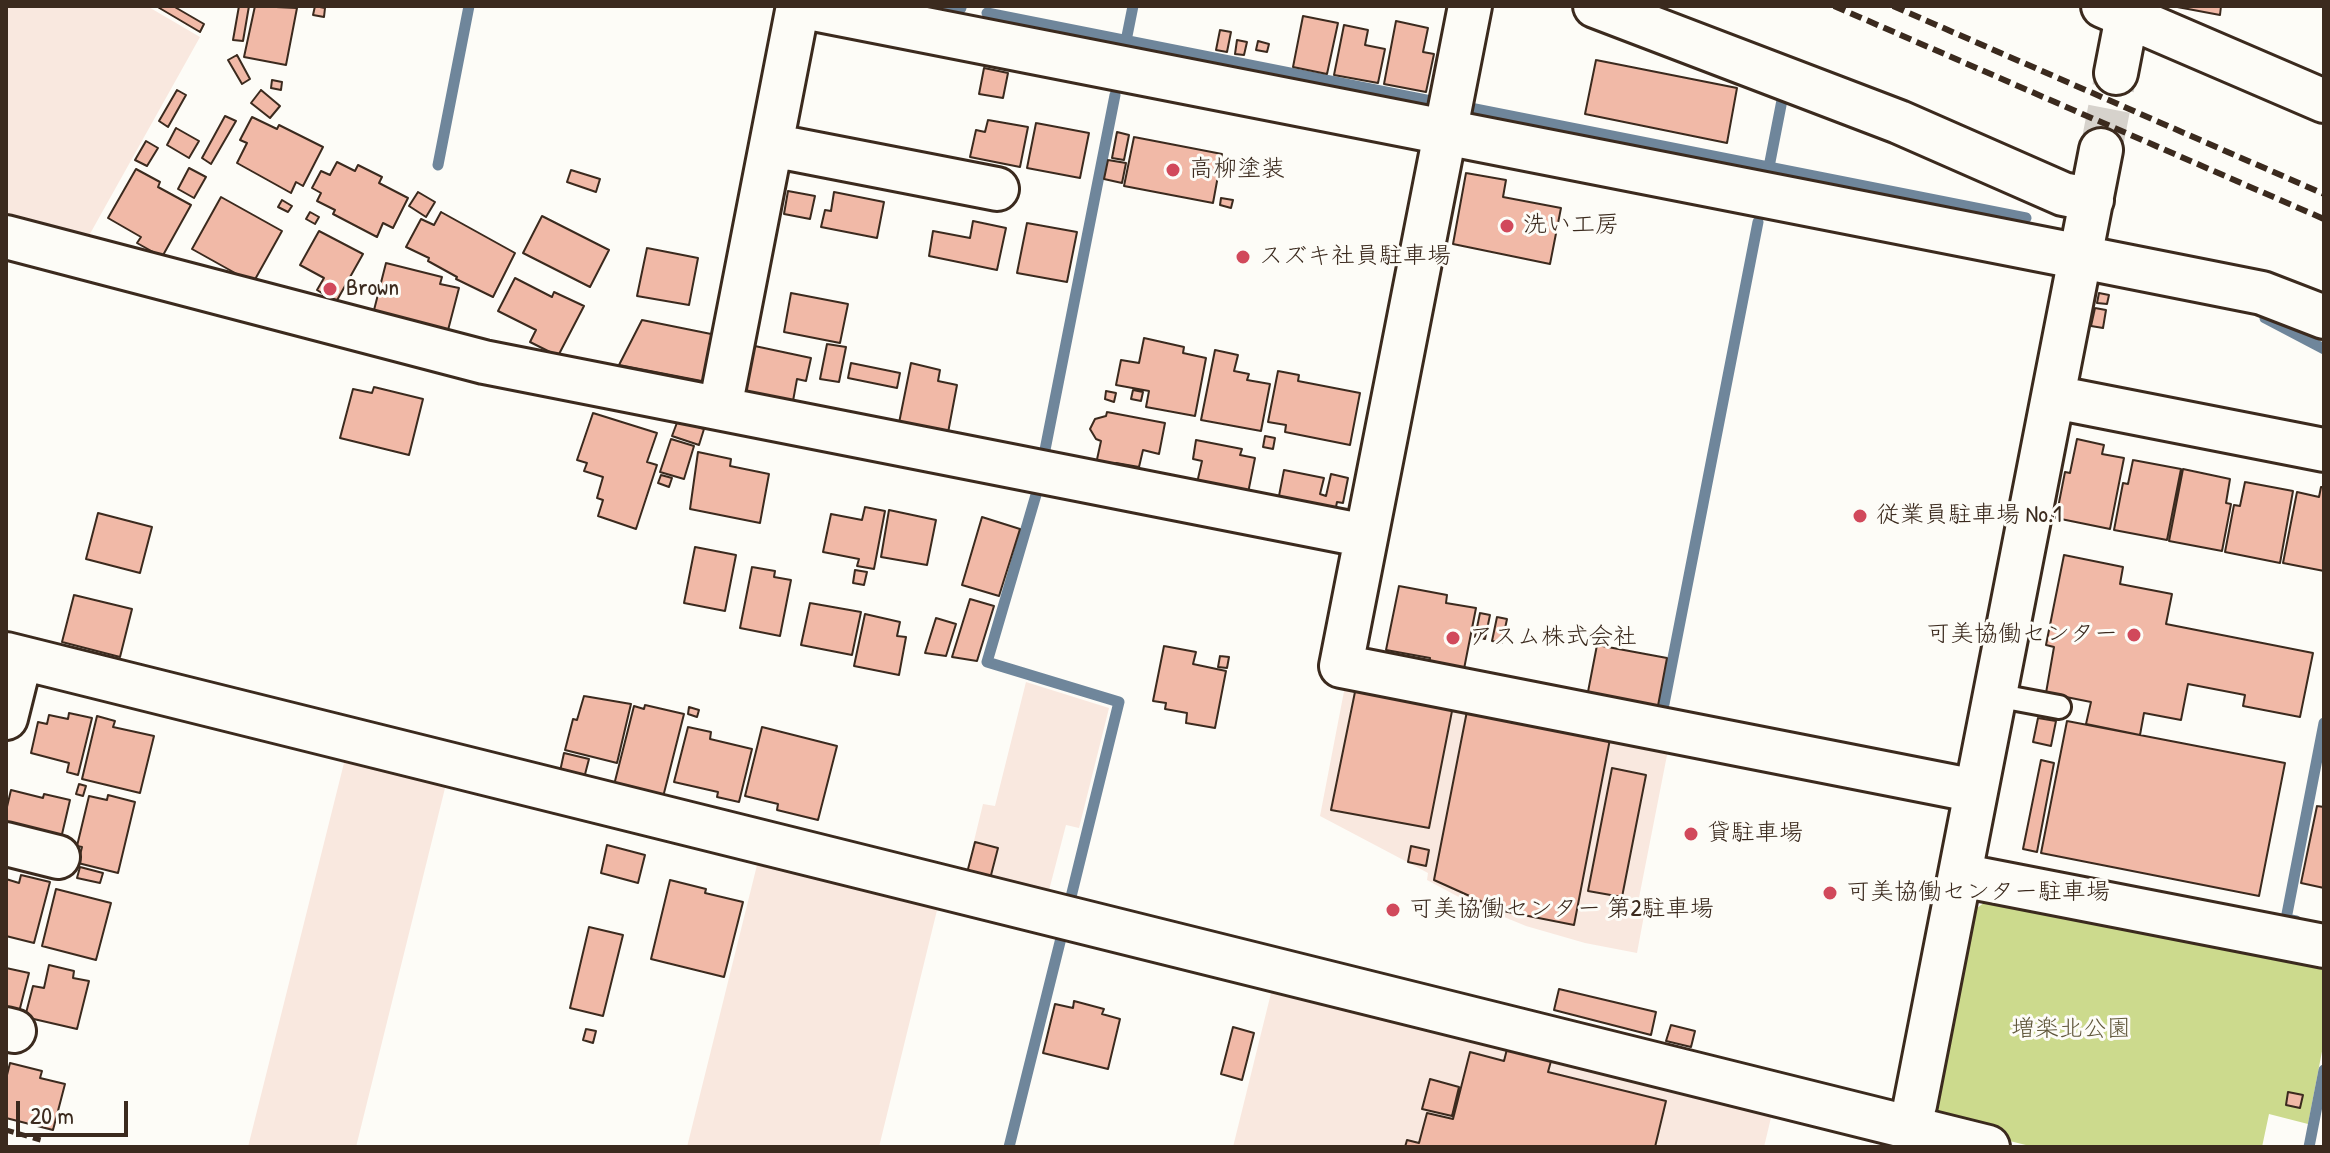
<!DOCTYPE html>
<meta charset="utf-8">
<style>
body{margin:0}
#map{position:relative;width:2330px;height:1153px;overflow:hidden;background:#fdfcf7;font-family:"Patrick Hand",sans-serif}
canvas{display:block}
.frame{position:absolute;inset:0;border:8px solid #3b2a1e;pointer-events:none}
.scale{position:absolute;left:16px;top:1101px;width:112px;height:36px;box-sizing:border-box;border:4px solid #3b2a1e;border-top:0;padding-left:10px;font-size:24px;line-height:28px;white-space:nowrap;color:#3b2a1e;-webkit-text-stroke:6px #fdfcf7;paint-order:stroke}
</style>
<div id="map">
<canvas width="2330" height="1153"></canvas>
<div class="frame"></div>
<div class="scale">20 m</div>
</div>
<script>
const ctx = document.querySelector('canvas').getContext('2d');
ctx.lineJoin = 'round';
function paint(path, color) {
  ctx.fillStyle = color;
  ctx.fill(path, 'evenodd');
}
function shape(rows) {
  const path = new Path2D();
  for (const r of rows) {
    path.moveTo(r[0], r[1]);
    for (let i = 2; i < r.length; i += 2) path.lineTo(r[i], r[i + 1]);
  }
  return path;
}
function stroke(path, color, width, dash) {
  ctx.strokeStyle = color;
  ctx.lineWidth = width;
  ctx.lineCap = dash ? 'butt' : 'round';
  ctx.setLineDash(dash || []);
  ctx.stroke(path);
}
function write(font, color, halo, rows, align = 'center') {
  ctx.font = font + ' "Patrick Hand","Klee One",sans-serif';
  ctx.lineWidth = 6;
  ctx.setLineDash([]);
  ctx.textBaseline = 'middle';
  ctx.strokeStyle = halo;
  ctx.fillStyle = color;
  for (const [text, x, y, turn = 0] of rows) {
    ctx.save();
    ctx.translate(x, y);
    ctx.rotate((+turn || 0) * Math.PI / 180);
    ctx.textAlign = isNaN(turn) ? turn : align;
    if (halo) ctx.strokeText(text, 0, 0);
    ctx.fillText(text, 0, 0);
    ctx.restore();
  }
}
paint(shape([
 [6,6,147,6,200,37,86,241,6,220],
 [1346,681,1669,745,1637,908,1645,910,1637,953,1585,943,1526,926,1470,903,1427,880,1428,873,1320,816],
 [1026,682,1109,708,1079,828,1066,825,1047,898,965,878,983,804,995,806],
 [347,751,448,776,356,1147,248,1147],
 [760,853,940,898,879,1147,687,1147],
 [1274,981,1774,1105,1764,1147,1233,1147]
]), '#f9e8df');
paint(shape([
 [1993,896,2324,961,2324,1041,2308,1124,2269,1114,2262,1147,2034,1147,1949,1126,1935,1106,1973,911]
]), '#ccda8d');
stroke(shape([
 [948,6,961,8],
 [987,13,1431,101],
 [1126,41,1133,6],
 [1470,108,2026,218],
 [438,165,469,6],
 [1769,167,1783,95],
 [2265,318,2324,349],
 [1044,455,1115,95],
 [1038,488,987,662,1119,702,1068,909],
 [1664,704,1758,222],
 [2296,921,2286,919,2324,723],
 [1009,1147,1064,926],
 [2309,1147,2324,1070]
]), '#6f869b', 11);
const building = shape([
 [156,6,173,6,204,24,200,32,156,6],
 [239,6,249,6,243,41,233,40,239,6],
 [255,6,297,8,286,65,244,57,255,6],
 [315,6,325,8,324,17,313,15,315,6],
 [2172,6,2221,6,2220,15,2172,6],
 [1303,16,1338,23,1327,74,1293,67,1303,16],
 [1396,21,1428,28,1423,52,1434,54,1426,92,1384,84,1396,21],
 [1344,25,1368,30,1365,45,1385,49,1378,83,1334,75,1344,25],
 [1220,30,1231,32,1227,52,1216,50,1220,30],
 [1237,40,1247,42,1244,55,1235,54,1237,40],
 [1258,41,1269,44,1267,52,1256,50,1258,41],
 [237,55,250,79,242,84,228,60,237,55],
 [1596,60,1737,88,1727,143,1585,114,1596,60],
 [984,68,1008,73,1003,98,979,94,984,68],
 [272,80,282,82,281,90,271,88,272,80],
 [177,90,186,95,168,127,159,121,177,90],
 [261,90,280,106,270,118,251,103,261,90],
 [225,116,236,121,211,164,202,158,225,116],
 [252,117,277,129,279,125,323,147,303,186,296,182,291,193,237,163,247,143,240,140,252,117],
 [988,120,1028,127,1020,167,970,157,976,130,985,132,988,120],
 [1036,123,1089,133,1080,178,1027,168,1036,123],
 [176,128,199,141,189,158,167,145,176,128],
 [1117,132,1129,135,1124,160,1112,158,1117,132],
 [1134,137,1222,154,1213,203,1124,186,1134,137],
 [146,141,158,148,147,166,135,160,146,141],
 [1108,160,1126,163,1122,183,1104,179,1108,160],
 [337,162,355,171,358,165,382,177,379,183,408,198,393,228,383,223,377,237,333,214,335,210,317,201,321,193,312,188,321,171,330,175,337,162],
 [189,168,206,177,194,198,178,189,189,168],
 [136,169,160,182,158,187,191,205,162,257,137,243,141,237,108,218,136,169],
 [571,170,600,179,596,192,567,182,571,170],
 [1466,173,1506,180,1503,197,1561,208,1550,264,1453,244,1466,173],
 [788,191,815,196,810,219,784,214,788,191],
 [418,192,435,202,426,217,409,206,418,192],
 [834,192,884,202,877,238,821,227,825,210,831,211,834,192],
 [221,197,282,231,253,283,192,249,221,197],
 [1221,198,1233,200,1231,208,1220,205,1221,198],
 [282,200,292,206,288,212,278,207,282,200],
 [310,212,319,217,315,224,306,219,310,212],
 [441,212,515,253,493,297,456,279,457,277,428,261,429,258,406,247,421,219,434,225,441,212],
 [542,216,609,250,590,287,523,253,542,216],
 [973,221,1006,228,997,270,929,256,933,231,970,238,973,221],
 [1027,223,1077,232,1067,282,1017,273,1027,223],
 [319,231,363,254,336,302,317,290,324,278,300,265,319,231],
 [647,248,698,258,689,305,637,296,647,248],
 [386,263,442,277,440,284,459,288,447,334,373,314,386,263],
 [515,278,552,297,554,292,584,306,558,356,530,342,536,330,498,311,515,278],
 [791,293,848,304,840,343,784,332,791,293],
 [2099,293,2109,295,2107,304,2097,303,2099,293],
 [2095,308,2106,310,2103,328,2091,326,2095,308],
 [642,320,721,336,712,383,619,365,642,320],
 [1144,338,1184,347,1183,353,1206,358,1195,416,1146,407,1149,391,1116,385,1121,360,1139,363,1144,338],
 [827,344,846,347,839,382,820,379,827,344],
 [750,345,811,358,806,381,797,379,793,401,741,390,750,345],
 [1215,350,1238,355,1234,371,1249,374,1247,380,1270,384,1261,431,1201,420,1215,350],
 [851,363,900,373,897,388,848,378,851,363],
 [911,363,940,370,938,381,957,385,947,438,898,428,911,363],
 [1278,371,1299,375,1298,381,1360,393,1350,445,1285,432,1286,425,1268,422,1278,371],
 [374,387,423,399,409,455,340,438,353,389,372,393,374,387],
 [1133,390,1143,392,1141,401,1131,399,1133,390],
 [1106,391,1116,393,1114,402,1105,399,1106,391],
 [1107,412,1165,423,1159,454,1143,450,1139,467,1116,463,1115,468,1096,464,1101,441,1096,439,1090,429,1095,419,1106,416,1107,412],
 [593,413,657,433,647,462,657,465,636,529,598,516,603,500,597,498,603,477,584,471,587,463,577,460,593,413],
 [678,420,704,429,699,445,672,436,678,420],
 [1265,436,1275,438,1273,449,1263,447,1265,436],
 [671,439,694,446,684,479,660,472,671,439],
 [2077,439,2104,445,2102,454,2124,458,2110,529,2056,518,2065,472,2070,473,2077,439],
 [1196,440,1242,449,1240,455,1255,458,1248,493,1197,483,1202,461,1193,459,1196,440],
 [698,452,731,459,730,466,769,474,760,523,690,509,698,452],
 [2133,460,2181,469,2167,540,2114,530,2123,483,2128,484,2133,460],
 [2183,469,2230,479,2226,503,2231,504,2222,551,2169,541,2183,469],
 [1284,470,1324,478,1320,494,1326,496,1331,474,1348,478,1343,503,1337,502,1335,512,1278,501,1284,470],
 [661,475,672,478,669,487,658,483,661,475],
 [2245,482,2293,491,2280,563,2225,552,2234,505,2240,506,2245,482],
 [2321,487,2324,487,2324,571,2283,563,2297,492,2319,497,2321,487],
 [865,507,885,511,874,569,857,566,859,559,823,552,831,514,862,520,865,507],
 [889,510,936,520,927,565,881,557,889,510],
 [98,513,152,527,140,573,86,559,98,513],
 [982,517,1020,529,999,596,962,585,982,517],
 [695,547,736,555,725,611,684,603,695,547],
 [2064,555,2123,567,2120,584,2172,594,2166,624,2313,653,2300,717,2243,706,2245,695,2188,684,2181,720,2144,713,2140,735,2086,724,2091,702,2046,693,2054,647,2046,645,2064,555],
 [752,567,775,571,774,577,791,580,780,636,740,628,752,567],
 [855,570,867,572,864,585,853,583,855,570],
 [1399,586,1447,595,1446,603,1476,608,1463,674,1429,667,1430,658,1386,650,1399,586],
 [74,595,132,609,120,657,62,642,74,595],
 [970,599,994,606,977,661,952,657,970,599],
 [810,603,861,612,852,655,801,645,810,603],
 [1480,613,1490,615,1485,639,1475,637,1480,613],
 [865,614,900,622,897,636,906,637,899,675,854,666,865,614],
 [1497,617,1507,619,1502,643,1492,641,1497,617],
 [936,618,956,624,946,656,925,653,936,618],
 [1597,645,1667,658,1657,711,1587,697,1597,645],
 [1164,646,1196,652,1193,664,1226,671,1215,728,1186,723,1187,713,1165,709,1166,703,1153,701,1164,646],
 [1220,656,1229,657,1227,668,1218,667,1220,656],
 [1356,687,1453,706,1429,828,1331,810,1356,687],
 [584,696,631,704,617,763,565,750,573,719,577,720,584,696],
 [645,705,684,714,662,801,613,789,634,706,644,709,645,705],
 [689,707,699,710,697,717,688,714,689,707],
 [1467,711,1610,739,1574,925,1503,911,1434,880,1467,711],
 [69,713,92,718,78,775,67,772,69,763,31,753,38,722,47,724,49,715,68,719,69,713],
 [97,716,115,721,113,727,154,736,140,793,82,779,97,716],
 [2038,718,2056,721,2051,746,2033,742,2038,718],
 [2067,721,2285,763,2259,896,2041,853,2067,721],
 [688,727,711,732,710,739,752,749,739,802,717,797,718,792,674,782,688,727],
 [762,727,837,746,818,820,777,810,778,804,745,796,762,727],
 [564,753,589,759,583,782,559,776,564,753],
 [2041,760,2054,763,2037,852,2023,849,2041,760],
 [1612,768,1646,775,1622,897,1588,891,1612,768],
 [79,784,86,786,83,796,76,794,79,784],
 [11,790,43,798,44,794,70,800,59,847,6,833,6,811,11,790],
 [108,795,135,802,118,873,78,863,82,847,77,846,89,796,107,800,108,795],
 [2317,806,2324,807,2324,888,2301,883,2317,806],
 [975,842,998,848,990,879,967,873,975,842],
 [607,845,645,855,638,883,601,873,607,845],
 [1411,846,1429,850,1426,866,1408,862,1411,846],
 [80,867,103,873,100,883,77,878,80,867],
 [21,875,50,882,34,943,6,936,6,879,19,883,21,875],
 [670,880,706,889,705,893,743,902,724,977,651,959,670,880],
 [56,889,111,903,96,960,42,946,56,889],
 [589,927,623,935,603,1016,570,1008,589,927],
 [49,965,74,971,73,978,89,981,77,1029,25,1017,33,986,44,988,49,965],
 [6,968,29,973,17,1020,6,1017,6,968],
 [1559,989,1656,1012,1651,1035,1554,1010,1559,989],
 [1074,1001,1104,1009,1102,1014,1120,1019,1108,1069,1043,1053,1055,1004,1073,1008,1074,1001],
 [1671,1025,1695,1031,1691,1047,1666,1041,1671,1025],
 [1233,1027,1254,1033,1242,1080,1221,1074,1233,1027],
 [586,1029,596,1031,593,1043,583,1040,586,1029],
 [1507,1049,1551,1061,1548,1072,1666,1101,1655,1147,1405,1147,1407,1140,1419,1143,1427,1113,1453,1119,1470,1052,1504,1061,1507,1049],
 [10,1063,42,1071,40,1078,65,1084,53,1130,6,1118,6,1079,10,1063],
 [1430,1079,1459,1087,1452,1116,1422,1109,1430,1079],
 [2288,1092,2303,1095,2300,1108,2286,1105,2288,1092]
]);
paint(building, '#f1b9a7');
stroke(building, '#3b2a1e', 2);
stroke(shape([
 [2101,150,2116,73]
]), '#d6d2cc', 42, [42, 21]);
const lane = shape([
 [1995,695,2059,707]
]);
const street = shape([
 [1470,6,1341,666,1976,791],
 [1595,6,1899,122,2063,194,2092,200],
 [2103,6,2324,101],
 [2116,73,2129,6],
 [771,145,997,189],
 [6,237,484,362,1366,536],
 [2081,257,2262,293,2324,317],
 [2054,397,2324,450],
 [720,408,798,6],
 [6,654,1988,1147],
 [6,718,21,658],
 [6,844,58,857],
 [1960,875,2324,946],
 [6,1029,14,1031],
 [1915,1105,2101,150]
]);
const secondary = shape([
 [803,6,2081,257]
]);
stroke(lane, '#3b2a1e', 28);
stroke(street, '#3b2a1e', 48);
stroke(secondary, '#3b2a1e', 50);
stroke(shape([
 [6,1130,44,1141]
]), '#3b2a1e', 5, [8, 6]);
stroke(lane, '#fdfcf7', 22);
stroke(street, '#fdfcf7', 42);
stroke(secondary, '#fdfcf7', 44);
stroke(shape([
 [1834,6,2324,219],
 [1893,6,2324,194]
]), '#3b2a1e', 6, [12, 6]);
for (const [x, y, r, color] of [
 [1173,170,8,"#d1495b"],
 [1507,226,8,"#d1495b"],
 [1243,257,8,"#d1495b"],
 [330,289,8,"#d1495b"],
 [1860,516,8,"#d1495b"],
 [2134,635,8,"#d1495b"],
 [1453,638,8,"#d1495b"],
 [1691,834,8,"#d1495b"],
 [1830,893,8,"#d1495b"],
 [1393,910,8,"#d1495b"]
]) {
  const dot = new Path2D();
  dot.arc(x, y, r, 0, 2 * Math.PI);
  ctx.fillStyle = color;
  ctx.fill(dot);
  stroke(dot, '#fdfcf7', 3);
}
write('24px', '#3b2a1e', '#fdfcf7', [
 ["高柳塗装",1189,170],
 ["洗い工房",1523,226],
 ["スズキ社員駐車場",1259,257],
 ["Brown",346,289],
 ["従業員駐車場 No.1",1876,516],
 ["可美協働センター",2118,635,"right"],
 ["アスム株式会社",1469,638],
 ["貸駐車場",1707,834],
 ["可美協働センター駐車場",1846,893],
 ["可美協働センター 第2駐車場",1409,910]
], 'left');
write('24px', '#5f563a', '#fdfcf7', [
 ["増楽北公園",2071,1030]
]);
</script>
